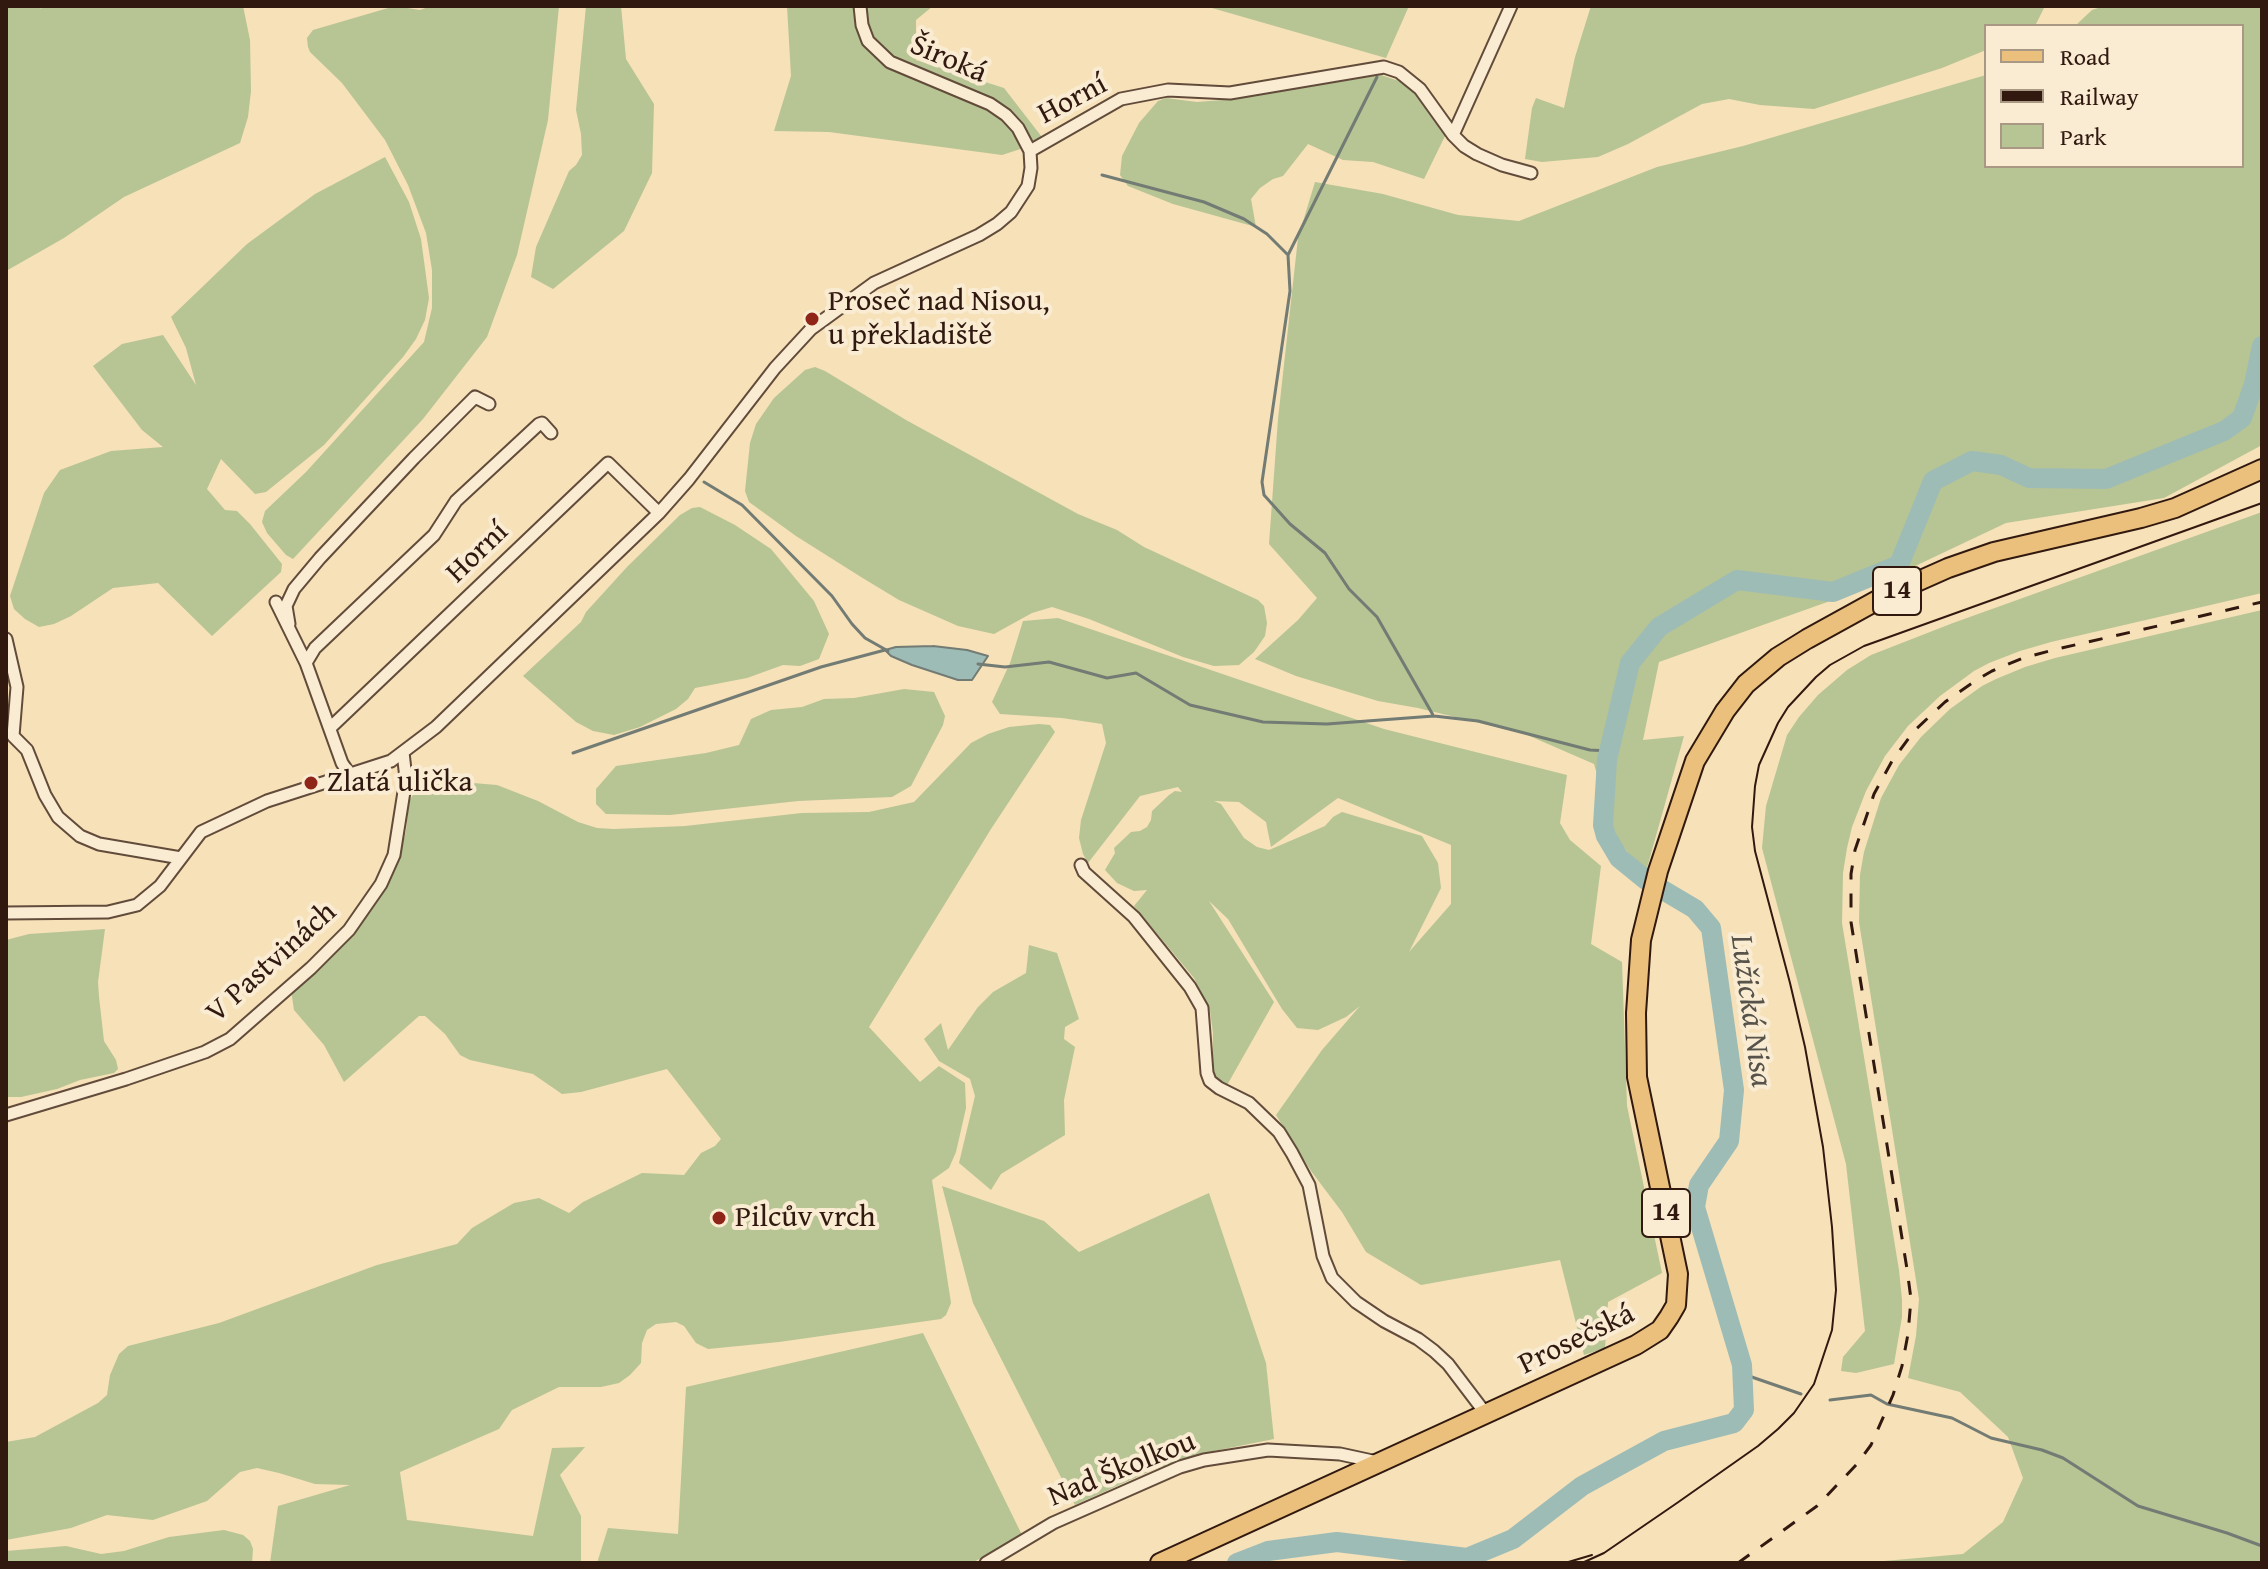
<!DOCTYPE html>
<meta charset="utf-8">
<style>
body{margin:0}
#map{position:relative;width:2268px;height:1569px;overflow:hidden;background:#f6e1b9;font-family:"Gentium Book Plus",serif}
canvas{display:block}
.frame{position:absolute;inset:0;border:8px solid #311910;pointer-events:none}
.legend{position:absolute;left:1984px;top:24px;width:260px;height:144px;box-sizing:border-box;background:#f9ecd2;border:2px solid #a99884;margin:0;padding:10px 14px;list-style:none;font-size:24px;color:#311910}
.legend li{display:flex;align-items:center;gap:16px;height:40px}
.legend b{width:40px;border:2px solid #a99884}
</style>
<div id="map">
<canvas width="2268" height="1569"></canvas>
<div class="frame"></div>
<ul class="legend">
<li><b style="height:10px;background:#ebc07c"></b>Road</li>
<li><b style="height:10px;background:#311910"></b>Railway</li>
<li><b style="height:22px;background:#b7c494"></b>Park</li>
</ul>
</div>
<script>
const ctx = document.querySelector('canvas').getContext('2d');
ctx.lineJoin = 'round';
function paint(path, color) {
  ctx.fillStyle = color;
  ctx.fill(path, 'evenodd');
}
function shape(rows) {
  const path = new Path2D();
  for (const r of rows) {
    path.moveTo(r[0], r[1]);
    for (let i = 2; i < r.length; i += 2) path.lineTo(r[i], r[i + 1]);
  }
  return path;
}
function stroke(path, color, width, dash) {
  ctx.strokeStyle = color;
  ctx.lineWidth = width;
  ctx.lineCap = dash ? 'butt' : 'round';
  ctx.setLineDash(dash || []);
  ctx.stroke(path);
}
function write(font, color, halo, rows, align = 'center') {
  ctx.font = font + ' "Gentium Book Plus",serif';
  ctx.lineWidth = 8;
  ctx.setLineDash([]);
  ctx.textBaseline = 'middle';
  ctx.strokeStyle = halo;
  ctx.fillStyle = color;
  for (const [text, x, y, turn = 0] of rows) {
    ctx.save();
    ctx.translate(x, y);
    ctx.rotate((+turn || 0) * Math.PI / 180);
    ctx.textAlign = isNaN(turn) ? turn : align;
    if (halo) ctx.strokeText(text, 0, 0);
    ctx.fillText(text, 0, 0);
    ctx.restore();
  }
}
paint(shape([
 [6,6,39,6,41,9,43,6,243,6,250,40,251,91,248,117,240,143,124,197,64,238,6,271],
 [395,6,420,10,431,6,559,6,548,120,517,255,487,337,423,419,293,559,286,555,267,533,262,522,265,511,306,472,424,342,432,308,432,270,426,233,408,185,385,140,342,83,310,52,308,47,307,38,313,30],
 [586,6,621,6,626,59,654,104,652,173,624,231,553,289,531,277,536,247,569,171,576,165,582,155,581,134,576,110],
 [787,6,933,6,916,20,916,60,1004,88,1045,141,1002,155,829,132,774,131,791,76],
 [1205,6,1409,6,1386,58],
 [1591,6,2045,6,2035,26,1986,26,1986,50,1942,68,1814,109,1760,105,1729,99,1702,104,1628,144,1598,157,1542,162,1525,159,1532,108,1536,98,1564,108,1575,57],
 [2104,6,2262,6,2262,445,2164,498,2006,523,1875,585,1659,662,1643,740,1684,736,1645,875,1615,836,1594,764,1525,734,1418,708,1378,701,1296,676,1255,659,1298,620,1317,598,1269,544,1278,419,1298,238,1315,182,1383,194,1458,215,1519,221,1657,167,1743,146,1986,75,1986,166,2242,166,2242,26,2075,26,2092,10],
 [1381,75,1399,81,1421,98,1446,134,1424,179,1373,162,1343,160,1308,144,1283,176,1273,179,1260,188,1251,199,1256,227,1173,204,1128,186,1120,175,1122,156,1139,123,1158,101,1166,98,1197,102,1222,100],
 [385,157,409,202,421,239,429,298,425,320,416,339,403,357,324,445,266,492,255,494,221,459,207,489,225,510,237,511,250,524,282,564,281,572,212,636,158,583,113,588,71,616,54,624,39,627,25,619,14,609,10,596,44,493,60,470,111,451,163,447,142,430,93,366,122,344,163,335,196,385,186,348,171,317,247,244,315,194],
 [815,367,825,371,906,420,1078,514,1117,530,1144,547,1258,600,1264,606,1267,623,1265,636,1254,652,1239,665,1214,666,1183,657,1089,619,1052,607,1032,613,994,634,958,626,899,600,861,577,796,536,749,502,745,491,750,443,756,424,774,398,805,370],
 [700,507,735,525,771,549,814,601,829,634,819,659,800,666,783,665,747,678,695,688,688,699,676,709,640,727,614,735,593,731,576,722,523,676,581,622,586,612,627,567,680,515,692,508],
 [2262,512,2262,593,2051,642,2020,651,1989,663,1974,671,1940,696,1908,726,1885,756,1866,791,1852,827,1847,848,1843,873,1842,923,1899,1270,1902,1300,1902,1317,1894,1364,1856,1373,1841,1371,1843,1357,1865,1331,1846,1164,1762,848,1766,806,1787,735,1799,717,1818,695,1847,670,1871,655,1953,623],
 [2262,610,2262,1563,1883,1563,1884,1561,1963,1554,2003,1522,2023,1478,2008,1437,1960,1392,1908,1378,1916,1336,1919,1299,1859,922,1860,875,1864,852,1881,798,1899,765,1921,737,1950,709,1982,686,1996,679,2025,667,2055,658],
 [1058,618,1384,729,1567,775,1560,823,1570,840,1601,866,1591,944,1622,962,1627,1106,1662,1273,1608,1302,1605,1348,1584,1355,1560,1260,1421,1285,1366,1252,1342,1212,1311,1171,1276,1115,1322,1050,1360,1006,1346,1017,1318,1030,1297,1028,1282,1009,1228,919,1209,901,1274,1002,1226,1087,1212,1075,1213,1033,1210,1011,1194,978,1134,906,1147,890,1134,891,1117,883,1105,870,1115,853,1114,848,1131,832,1140,831,1147,827,1151,820,1152,811,1169,795,1175,791,1182,792,1178,787,1140,796,1088,863,1083,854,1079,838,1081,820,1106,743,1102,724,1062,718,1000,714,992,702,1010,663,1023,621],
 [1338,798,1451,845,1451,904,1409,952,1441,888,1438,863,1422,836,1342,812,1333,817,1325,826,1269,850,1257,847,1244,838,1221,804,1214,801,1239,802,1266,822,1271,847],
 [904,689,934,692,945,716,943,725,911,786,892,797,798,801,670,815,606,814,596,804,596,789,616,766,706,753,739,745,751,719,771,710,802,707,824,699,854,698],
 [1039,724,1050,725,1055,732,991,829,869,1027,920,1082,939,1066,965,1083,966,1108,956,1152,949,1168,932,1180,951,1303,946,1315,941,1319,779,1342,708,1349,696,1343,684,1326,676,1322,656,1324,647,1330,642,1343,641,1363,630,1375,619,1383,601,1387,559,1387,512,1410,499,1429,400,1472,407,1520,533,1536,552,1448,585,1447,560,1475,581,1516,581,1563,270,1563,278,1506,350,1485,315,1484,279,1473,257,1468,240,1472,207,1501,153,1520,107,1515,71,1528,6,1540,6,1442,35,1437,98,1403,107,1395,110,1375,119,1354,128,1346,219,1323,377,1265,457,1244,472,1228,514,1203,539,1198,569,1213,583,1202,642,1173,684,1175,701,1153,715,1146,721,1139,667,1069,581,1092,562,1094,533,1074,470,1060,460,1055,445,1034,425,1016,419,1016,344,1082,324,1045,294,1010,291,990,385,886,398,861,406,831,409,801,416,790,424,785,461,782,497,785,538,801,578,822,597,828,614,829,685,826,802,813,869,812,914,802,971,743,988,734,1009,727],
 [105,929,98,982,99,997,104,1041,116,1060,118,1069,114,1073,80,1080,57,1089,21,1097,6,1097,6,940,29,934],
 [1029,945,1057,953,1079,1019,1065,1027,1064,1039,1075,1047,1064,1100,1065,1135,1001,1174,991,1190,959,1163,975,1096,970,1079,939,1061,924,1039,941,1023,948,1050,978,1007,993,992,1026,973],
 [942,1186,1044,1221,1079,1252,1209,1193,1266,1363,1274,1439,1214,1451,1157,1468,1075,1505,973,1303],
 [923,1333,1022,1535,972,1563,597,1563,608,1528,678,1534,686,1387],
 [224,1530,243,1535,250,1541,253,1549,252,1563,6,1563,6,1551,66,1546,101,1554,124,1551,169,1537]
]), '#b7c494');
const water = shape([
 [933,646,967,650,988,656,972,680,958,680,912,665,891,656,885,650,896,647,933,646]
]);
paint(water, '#9ebcb6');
stroke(water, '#727b74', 2);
stroke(shape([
 [1102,175,1204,202,1244,219,1267,234,1288,255,1290,291,1262,482,1264,495,1290,524,1325,553,1349,589,1377,617,1433,715],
 [1288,255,1377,77],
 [704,482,742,505,832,596,852,624,865,638,888,651],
 [978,664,1005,667,1049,662,1107,678,1136,673,1190,705,1263,722,1327,724,1434,716,1478,721,1590,750,1609,751],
 [573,753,821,667,885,650],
 [1743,1374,1801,1394],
 [1830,1400,1871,1395,1887,1404,1952,1418,1991,1438,2042,1450,2063,1458,2138,1506,2227,1533,2262,1546]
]), '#727b74', 3);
stroke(shape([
 [1237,1563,1268,1551,1337,1542,1467,1558,1513,1539,1582,1486,1664,1441,1734,1423,1744,1410,1742,1365,1695,1207,1699,1185,1729,1141,1734,1090,1711,928,1695,909,1646,880,1619,858,1606,836,1603,825,1607,760,1630,663,1659,627,1737,580,1833,592,1899,565,1933,481,1972,461,2001,465,2029,478,2106,479,2224,431,2242,418,2254,384,2262,346]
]), '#9ebcb6', 20);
const street = shape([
 [1453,135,1511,6],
 [1030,151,1121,99,1168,90,1230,93,1384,67,1399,72,1420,89,1453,135,1464,146,1477,154,1502,165,1531,173],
 [276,602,306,663,342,763,350,775],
 [289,624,286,606,294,589,320,558,414,458,475,397,489,404],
 [6,639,17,687,13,736,27,750,45,795,58,817,80,836,99,844,181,858],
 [306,663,315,648,434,535,456,501,539,424,542,423,551,433],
 [330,728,608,463,659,513],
 [1081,865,1084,872,1134,917,1190,987,1202,1008,1207,1073,1210,1081,1219,1088,1249,1103,1279,1132,1292,1153,1309,1185,1323,1256,1332,1278,1356,1302,1384,1321,1418,1339,1434,1351,1448,1364,1486,1414],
 [6,913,108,912,137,905,160,886,201,832,267,801,391,761,436,727,659,513,689,479,775,368,811,329,874,283,979,235,997,224,1011,212,1028,186,1031,168,1030,151,1018,128,1006,115,990,104,890,62,868,41,862,25,860,6],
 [6,1115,126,1079,205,1052,230,1039,311,968,349,930,381,884,394,855,406,779,403,752],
 [986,1563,1053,1523,1180,1467,1204,1460,1268,1450,1340,1454,1377,1462]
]);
const primary = shape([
 [1160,1563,1636,1345,1660,1330,1669,1317,1676,1305,1678,1274,1637,1077,1636,1013,1641,940,1658,871,1695,761,1725,711,1746,684,1778,657,1807,639,1885,596,1948,568,1994,552,2141,518,2175,508,2262,469]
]);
stroke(street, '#624b3a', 15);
stroke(primary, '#311910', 22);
stroke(street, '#f9ecd2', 11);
stroke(primary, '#ebc07c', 18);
stroke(shape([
 [1565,1563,1592,1555],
 [1582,1563,1604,1553,1677,1503,1758,1446,1778,1429,1794,1413,1814,1384,1832,1330,1836,1290,1832,1227,1823,1147,1805,1047,1790,983,1755,851,1752,827,1755,786,1759,765,1778,723,1788,707,1816,677,1830,665,1864,646,2262,503]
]), '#311910', 2);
stroke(shape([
 [1738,1563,1817,1506,1857,1464,1871,1445,1893,1395,1902,1366,1908,1334,1911,1299,1907,1269,1851,922,1851,874,1855,850,1874,794,1892,761,1914,731,1945,702,1978,679,1992,671,2023,658,2053,650,2262,602]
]), '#311910', 3, [14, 14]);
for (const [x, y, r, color] of [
 [812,319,8,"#8f2418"],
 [311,783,8,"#8f2418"],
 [719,1218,8,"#8f2418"]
]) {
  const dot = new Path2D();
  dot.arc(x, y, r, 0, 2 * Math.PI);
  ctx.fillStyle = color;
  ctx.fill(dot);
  stroke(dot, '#f9ecd2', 3);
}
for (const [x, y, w] of [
 [1897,591,48],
 [1666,1213,48]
]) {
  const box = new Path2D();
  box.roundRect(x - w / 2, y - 24, w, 48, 6);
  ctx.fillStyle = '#f9ecd2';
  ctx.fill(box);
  stroke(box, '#311910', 2);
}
write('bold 28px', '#311910', null, [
 ["14",1897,591],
 ["14",1666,1213]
]);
write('30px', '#311910', '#f9ecd2', [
 ["Široká",948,60,23],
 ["Horní",1073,100,-28],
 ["Horní",478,553,-44],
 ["V Pastvinách",272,963,-42],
 ["Prosečská",1577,1340,-26],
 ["Nad Školkou",1122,1470,-22]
]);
write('30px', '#311910', '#f9ecd2', [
 ["Proseč nad Nisou,",828,302],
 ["u překladiště",828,336],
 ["Zlatá ulička",327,783],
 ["Pilcův vrch",735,1218]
], 'left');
write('italic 32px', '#57524a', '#f9ecd2', [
 ["Lužická Nisa",1750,1011,82]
]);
</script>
